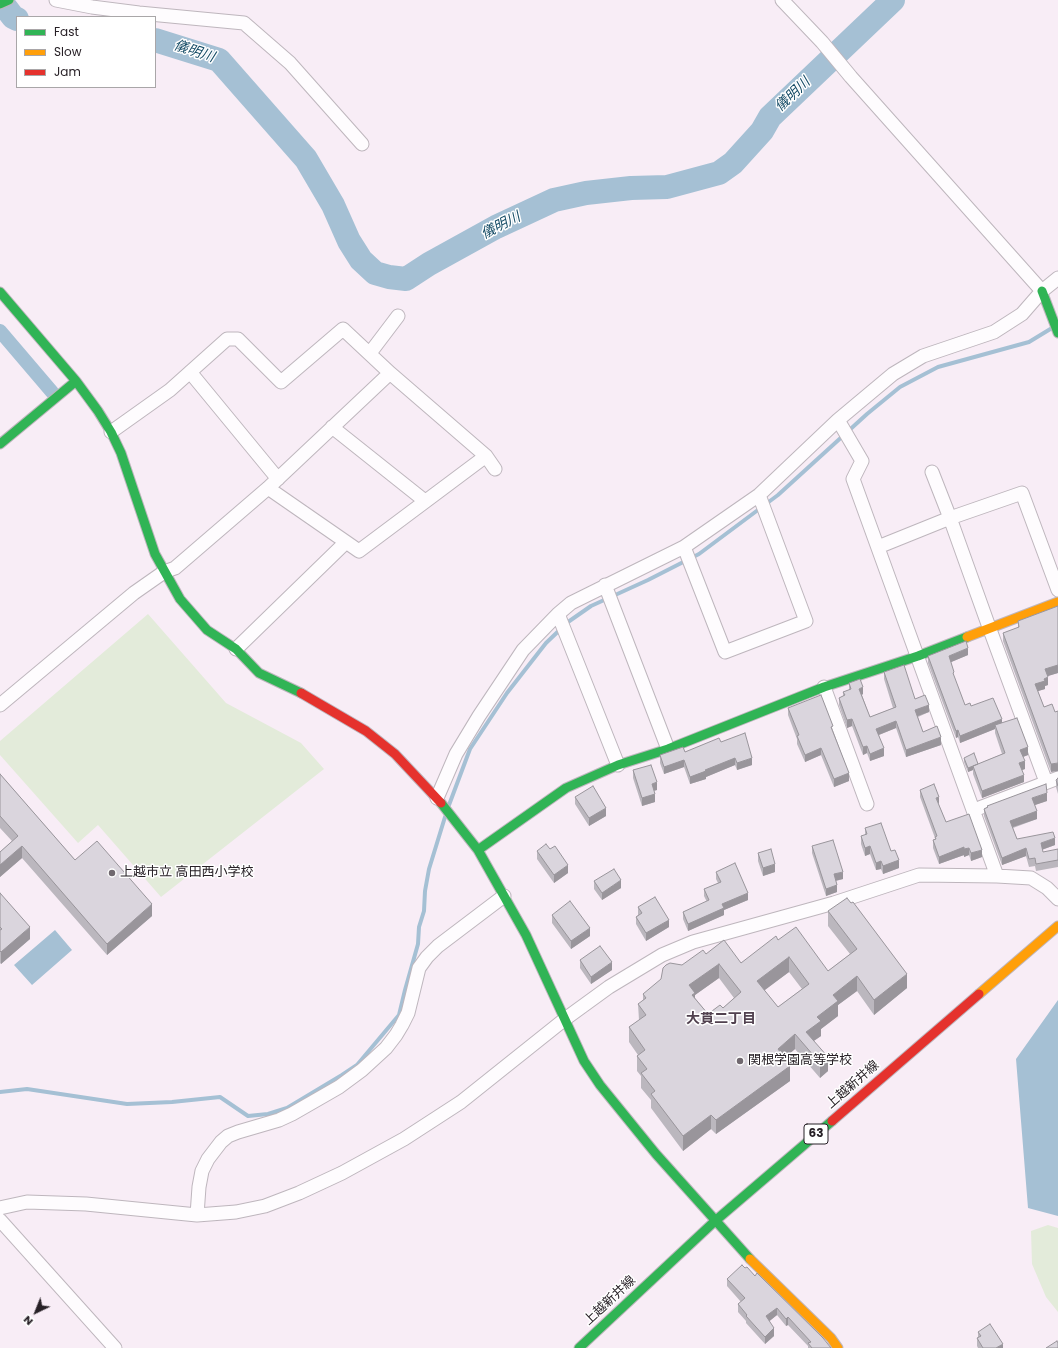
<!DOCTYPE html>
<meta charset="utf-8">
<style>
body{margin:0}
#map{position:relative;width:1058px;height:1348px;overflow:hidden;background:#f8edf6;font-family:Poppins,sans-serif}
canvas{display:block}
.legend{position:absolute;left:16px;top:16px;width:140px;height:72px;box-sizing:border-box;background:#fff;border:1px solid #a9a6a8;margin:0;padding:5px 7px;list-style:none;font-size:12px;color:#272026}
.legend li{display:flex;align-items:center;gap:8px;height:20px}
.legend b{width:20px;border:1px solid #a9a6a8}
.north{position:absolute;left:16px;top:1292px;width:40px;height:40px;-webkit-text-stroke:3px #fff;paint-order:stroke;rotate:223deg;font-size:11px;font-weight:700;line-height:16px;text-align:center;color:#272026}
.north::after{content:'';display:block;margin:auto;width:14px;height:18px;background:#272026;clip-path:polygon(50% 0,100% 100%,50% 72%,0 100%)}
</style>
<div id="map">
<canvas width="1058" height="1348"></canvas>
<ul class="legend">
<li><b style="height:5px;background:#30b455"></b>Fast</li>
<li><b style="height:5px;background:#ff9f0a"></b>Slow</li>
<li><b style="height:5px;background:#e5322d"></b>Jam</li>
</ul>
<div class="north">N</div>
</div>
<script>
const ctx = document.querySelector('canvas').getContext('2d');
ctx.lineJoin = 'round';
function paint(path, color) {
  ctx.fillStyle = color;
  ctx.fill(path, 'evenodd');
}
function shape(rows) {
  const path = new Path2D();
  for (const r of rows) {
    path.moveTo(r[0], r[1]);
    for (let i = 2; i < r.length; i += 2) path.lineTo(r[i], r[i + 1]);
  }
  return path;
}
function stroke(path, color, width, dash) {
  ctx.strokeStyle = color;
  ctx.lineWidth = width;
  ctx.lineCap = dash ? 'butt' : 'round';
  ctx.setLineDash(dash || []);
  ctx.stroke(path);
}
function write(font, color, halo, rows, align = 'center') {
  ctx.font = font + ' Poppins,"Noto Sans JP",sans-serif';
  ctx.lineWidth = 3;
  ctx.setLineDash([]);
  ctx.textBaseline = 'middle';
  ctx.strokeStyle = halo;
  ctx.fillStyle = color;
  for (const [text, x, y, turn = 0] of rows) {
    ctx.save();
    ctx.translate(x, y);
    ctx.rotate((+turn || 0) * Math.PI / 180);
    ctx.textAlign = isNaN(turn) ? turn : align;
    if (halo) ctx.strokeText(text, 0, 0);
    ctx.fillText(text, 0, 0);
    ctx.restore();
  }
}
paint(shape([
 [148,614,226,703,301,743,324,769,161,897,98,825,78,843,0,755,0,741],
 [1048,1225,1058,1228,1058,1312,1046,1297,1032,1264,1031,1231]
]), '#e3ebda');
paint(shape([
 [55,930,72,950,32,985,14,965],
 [1058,1000,1058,1216,1028,1208,1016,1059]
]), '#a5c0d4');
stroke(shape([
 [449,805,470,749,507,693,546,643,568,622,591,606,648,580,699,554,778,495,867,414,900,387,938,367,1029,342,1052,328],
 [0,1092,27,1089,127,1104,172,1102,220,1097,248,1116,268,1114,287,1108,342,1075,357,1065,399,1015,405,990,418,944,419,927,424,911,425,891,429,869,445,817]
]), '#a5c0d4', 4);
stroke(shape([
 [0,331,52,392]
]), '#a5c0d4', 14);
stroke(shape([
 [0,0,13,17,17,19],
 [155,40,219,60,306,159,333,205,349,241,361,260,375,273,389,277,406,279,429,264,496,227,554,200,586,193,631,188,667,187,719,173,733,163,762,131,770,117,893,0]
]), '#a5c0d4', 24);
const street = shape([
 [56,0,92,7,139,13,244,23,290,63,362,144],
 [782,0,822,42,851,77,1042,291],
 [370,353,398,316],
 [190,372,278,479],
 [838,420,862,461,853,479,997,876],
 [332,427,425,501],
 [486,456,495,469],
 [932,472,950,518,989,627,1046,782],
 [268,488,359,551,486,456,390,373],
 [684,547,725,652,806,621,759,495],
 [878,547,950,518,1022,493,1058,590],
 [605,585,668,749],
 [558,614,618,765],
 [236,649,345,543],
 [824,687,867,804],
 [0,705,134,593,164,572,175,568,268,488,390,373,343,329,281,382,238,339,227,339,170,390,111,432],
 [437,798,456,754,479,716,523,650,558,614,571,603,684,547,759,495,838,420,893,374,923,356,994,332,1022,314,1042,291,1058,278],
 [974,810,1058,778],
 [0,1208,27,1202,86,1204,197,1215,236,1212,265,1206,299,1193,342,1173,404,1139,461,1102,565,1019,609,987,662,955,693,942,834,903,919,875,997,876,1031,878,1047,888,1058,899],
 [197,1215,199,1187,202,1171,208,1159,221,1142,228,1136,238,1132,279,1120,292,1114,339,1087,362,1070,386,1048,396,1035,402,1025,408,1013,419,968,427,957,438,946,504,896],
 [0,1220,115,1348]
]);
const fast = shape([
 [0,4,9,0],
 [1042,291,1058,333],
 [0,292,76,381,98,411,111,432,121,453,155,554,180,599,207,630,236,649,259,673,301,693],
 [0,444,76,381],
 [441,803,478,850,526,935,584,1061,600,1085,656,1154,750,1259],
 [478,850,566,788,618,765,668,749,824,687,918,656,967,637],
 [579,1348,715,1221,832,1121]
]);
const slow = shape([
 [967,637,1058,602],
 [979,994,1058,926],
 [750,1259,831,1338,838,1348]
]);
const jam = shape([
 [301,693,366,731,395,754,441,803],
 [832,1121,979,994]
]);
stroke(street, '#beb6bd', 15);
stroke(fast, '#beb6bd', 11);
stroke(slow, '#beb6bd', 11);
stroke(jam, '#beb6bd', 11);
stroke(street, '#fefcfe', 13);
stroke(fast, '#30b455', 9);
stroke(slow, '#ff9f0a', 9);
stroke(jam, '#e5322d', 9);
paint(shape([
 [1058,606,1058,673,1047,676,1048,685,1045,686,1045,689,1038,691,1044,707,1052,704,1051,772,1003,641,1003,633,1018,628,1018,621],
 [968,655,951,662,954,677,965,705,971,706,1002,723,1028,755,1023,757,1025,769,1022,770,1024,782,982,798,973,774,973,770,968,772,964,762,964,758,978,764,1002,754,995,733,995,729,960,743,958,737,956,738,928,663,928,656],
 [884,672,915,699,929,712,918,717,923,732,941,745,906,757,896,728,879,735,884,756,870,761,867,753,863,755,852,726,847,728,839,705,839,698,843,696,843,692,849,690,849,683,863,694,862,695,870,717,893,708,884,679],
 [788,708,833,732,849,781,834,787,821,755,805,762,797,744,797,739,788,715],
 [721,742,752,765,737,770,735,765,706,777,706,779,690,784,684,767,664,774,660,763,660,755,685,752],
 [633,770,657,790,654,791,655,802,642,806,633,778],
 [0,774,75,860,152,916,107,955,22,858,0,877,0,852,12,841,0,828],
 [1058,778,1058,794,1056,787,1056,780],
 [920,790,939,805,946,822,982,857,971,861,969,855,964,857,964,855,939,864,933,848,933,840,935,839,935,838,920,797],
 [575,797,606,816,589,826,575,804],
 [1047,801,1035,805,1037,819,1013,828,1017,839,1055,845,1042,850,1043,852,1058,851,1058,867,1036,871,1035,866,1029,867,1026,856,1002,865,984,816,984,809,987,807,987,806],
 [865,828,891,851,899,868,883,874,881,869,876,870,870,854,865,856,861,844,861,836,865,835],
 [812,846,843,879,836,881,837,892,826,896,812,853],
 [537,851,568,873,554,883,537,859],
 [758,853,775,872,763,876,758,861],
 [716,872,748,900,724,910,724,915,688,931,683,919,683,912,707,902,704,896,704,889,718,883,716,879],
 [594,881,621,888,602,900,594,889],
 [0,893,30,939,1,964,0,963],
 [638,907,669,927,646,941,636,924,636,917,638,915],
 [828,911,907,988,874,1015,857,991,838,1005,838,1016,821,1029,821,1036,814,1041,828,1071,820,1078,795,1049,784,1058,790,1081,716,1134,711,1129,683,1151,651,1108,651,1100,641,1088,641,1076,637,1071,637,1056,638,1055,629,1042,629,1027,639,1020,638,1004,643,1001,643,994,682,965,706,954,741,963,778,940,828,971,850,954,828,926],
 [789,972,802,989,778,1007,764,990],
 [719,978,734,998,723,1008,708,1014,695,998,695,995],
 [552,915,590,936,571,949,552,923],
 [580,960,612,970,591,984,580,968],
 [745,1268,755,1276,831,1348,808,1348,808,1346,788,1325,786,1326,777,1315,769,1321,774,1336,765,1344,746,1323,746,1321,738,1312,738,1304,741,1302,727,1286,727,1279],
 [978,1332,1003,1348,978,1348,977,1346,977,1338,978,1338]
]), '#bbb7be');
paint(shape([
 [968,648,968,655,949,663,949,656],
 [1058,665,1058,673,1045,677,1045,669],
 [1048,677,1048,685,1045,686,1045,689,1035,692,1035,684,1044,679],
 [863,687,863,694,859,696,859,689],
 [929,705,929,712,915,717,915,710],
 [852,719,852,726,847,728,847,720],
 [1002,719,1002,727,995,725,995,729,960,743,960,736],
 [896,721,896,728,876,736,876,729],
 [958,730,958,737,956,738,956,731],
 [941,737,941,745,906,757,906,750],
 [867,746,867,753,863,755,863,747],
 [1028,747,1028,755,1020,758,1020,750],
 [821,748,821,755,805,762,805,755],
 [884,748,884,756,870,761,870,754],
 [735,758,735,765,706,777,706,779,690,784,690,777,705,770],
 [752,758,752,765,737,770,737,763],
 [684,760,684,767,664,774,664,767],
 [1025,761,1025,769,1019,771,1019,763],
 [1058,763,1058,771,1051,772,1051,764],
 [973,766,973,770,968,772,968,768],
 [849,773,849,781,834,787,834,779],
 [1024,775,1024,782,982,798,982,791],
 [657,782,657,790,652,791,652,784],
 [1047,793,1047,801,1032,806,1032,798],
 [655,794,655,802,642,806,642,798],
 [939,797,939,805,936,798],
 [606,808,606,816,589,826,589,818],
 [1037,811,1037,819,1010,828,1010,821],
 [1055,838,1055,845,1041,850,1041,843],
 [22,846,22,858,0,877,0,865],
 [870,846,870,854,865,856,865,848],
 [964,847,964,855,939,864,939,857],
 [969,848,969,855,964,857,964,849],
 [1026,848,1026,856,1002,865,1002,858],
 [982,850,982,857,971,861,971,853],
 [899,860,899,868,883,874,883,866],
 [881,861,881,869,876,870,876,863],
 [775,864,775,872,763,876,763,868],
 [568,865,568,873,554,883,554,875],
 [843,872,843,879,834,881,834,874],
 [621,880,621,888,602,900,602,893],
 [837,885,837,892,826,896,826,889],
 [748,893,748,900,724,910,724,915,688,931,688,924,722,904],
 [152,904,152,916,107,955,107,944],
 [669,920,669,927,646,941,646,933],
 [30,927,30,939,1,964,1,952],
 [590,928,590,936,571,949,571,941],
 [789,957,789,972,757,996,757,981],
 [612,962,612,970,591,984,591,977],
 [719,964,719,978,695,995,695,1007,689,985],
 [907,974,907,988,874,1015,874,1000],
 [857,976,857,991,838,1005,838,1016,821,1029,821,1036,806,1046,806,1032,833,995],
 [795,1034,795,1049,778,1064,778,1049],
 [828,1057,828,1071,820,1078,820,1063],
 [790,1066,790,1081,716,1134,716,1120],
 [711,1115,711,1129,683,1151,683,1136],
 [777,1308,777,1315,766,1324,766,1316],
 [788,1317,788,1325,786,1326,786,1319],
 [774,1328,774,1336,765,1344,765,1337],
 [1003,1344,1003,1348,996,1348]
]), '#99959b');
const building = shape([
 [1058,606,1058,665,1045,669,1048,677,1044,679,1045,681,1035,684,1044,707,1052,704,1055,712,1058,711,1058,763,1051,764,1003,633,1019,627,1018,621,1058,606],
 [966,641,968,648,949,656,954,672,953,673,965,705,970,703,971,706,993,698,1002,719,960,736,958,730,956,731,928,656,966,641],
 [904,665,915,699,925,695,929,705,915,710,923,732,937,726,941,737,906,750,896,721,876,729,884,748,870,754,867,746,863,747,852,719,847,720,839,698,845,695,843,692,851,689,849,683,860,679,863,687,859,689,870,717,896,707,884,672,904,665],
 [821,695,833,726,831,727,849,773,834,779,821,748,805,755,797,736,799,735,788,708,821,695],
 [1017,718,1028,747,1020,750,1025,761,1019,763,1024,775,982,791,973,766,1005,753,995,725,1017,718],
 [745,733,752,758,737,763,735,758,705,770,706,771,690,777,684,760,664,767,660,755,683,747,685,752,719,738,721,742,745,733],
 [974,753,978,764,968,768,964,758,974,753],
 [651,765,657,782,652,784,655,794,642,798,633,770,651,765],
 [0,774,75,860,97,841,152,904,107,944,22,846,0,865,0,852,18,836,0,816,0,774],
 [1058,778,1058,786,1056,780,1058,778],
 [934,784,939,797,936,798,946,822,969,814,982,850,971,853,969,848,964,849,964,847,939,857,933,840,936,839,935,837,937,836,920,790,934,784],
 [1046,784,1047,793,1032,798,1037,811,1010,821,1017,839,1053,832,1055,838,1041,843,1043,852,1058,849,1058,860,1036,864,1035,858,1029,859,1026,848,1002,858,984,809,988,807,987,806,1046,784],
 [593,786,606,808,589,818,575,797,593,786],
 [881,823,891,851,895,850,899,860,883,866,881,861,876,863,870,846,865,848,861,836,867,834,865,828,881,823],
 [833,840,843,872,834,874,837,885,826,889,812,846,833,840],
 [546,844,550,849,555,846,568,865,554,875,537,851,546,844],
 [771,849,775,864,763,868,758,853,771,849],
 [735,863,748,893,722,904,724,908,688,924,683,912,709,900,704,889,721,882,716,872,735,863],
 [614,869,621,880,602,893,594,881,614,869],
 [0,893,30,927,1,952,0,951,0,930,2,929,0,927,0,893],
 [655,897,669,920,646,933,636,917,642,913,638,907,655,897],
 [847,898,851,903,853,902,907,974,874,1000,857,976,833,995,838,1001,817,1017,821,1021,806,1032,828,1057,820,1063,795,1034,778,1049,790,1066,716,1120,711,1115,683,1136,651,1094,655,1091,641,1073,647,1069,637,1056,645,1050,629,1027,646,1015,638,1004,646,998,643,994,661,979,663,968,666,965,670,963,682,965,703,950,706,954,724,940,741,963,776,936,778,940,796,927,828,971,857,949,828,911,847,898],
 [789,957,809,984,778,1007,757,981,789,957],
 [719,964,741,992,723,1008,720,1005,708,1014,692,995,695,993,689,985,719,964],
 [570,901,590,928,571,941,552,915,570,901],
 [600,946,612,962,591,977,580,960,600,946],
 [742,1265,745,1268,747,1267,755,1276,757,1273,823,1338,831,1348,812,1348,808,1343,811,1342,788,1317,786,1319,777,1308,766,1316,774,1328,765,1337,746,1316,747,1315,738,1304,745,1298,727,1279,742,1265],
 [990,1324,1003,1344,996,1348,983,1348,977,1338,981,1336,978,1332,990,1324],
 [1057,1341,1058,1343,1058,1348,1046,1348,1057,1341]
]);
paint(building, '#dad5dd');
stroke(building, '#99959b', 1);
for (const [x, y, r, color] of [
 [112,873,4,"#70686f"],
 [740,1061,4,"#70686f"]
]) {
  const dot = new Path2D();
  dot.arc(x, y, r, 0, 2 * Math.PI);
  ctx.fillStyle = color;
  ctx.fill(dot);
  stroke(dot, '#fff', 1.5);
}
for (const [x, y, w] of [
 [816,1134,24]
]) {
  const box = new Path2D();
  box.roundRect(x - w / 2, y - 10, w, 20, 3);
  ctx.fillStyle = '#fff';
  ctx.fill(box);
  stroke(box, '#272026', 1);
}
write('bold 12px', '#272026', null, [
 ["63",816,1134]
]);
write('13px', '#272026', '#fff', [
 ["上越市立 高田西小学校",120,873],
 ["関根学園高等学校",748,1061]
], 'left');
write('13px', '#272026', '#fff', [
 ["上越新井線",853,1085,-41],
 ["上越新井線",610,1301,-43]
]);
write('italic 14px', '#144b65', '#fff', [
 ["儀明川",194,52,18],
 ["儀明川",793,95,-44],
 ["儀明川",501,226,-27]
]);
write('bold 14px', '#51414f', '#fff', [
 ["大貫二丁目",721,1019]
]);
</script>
